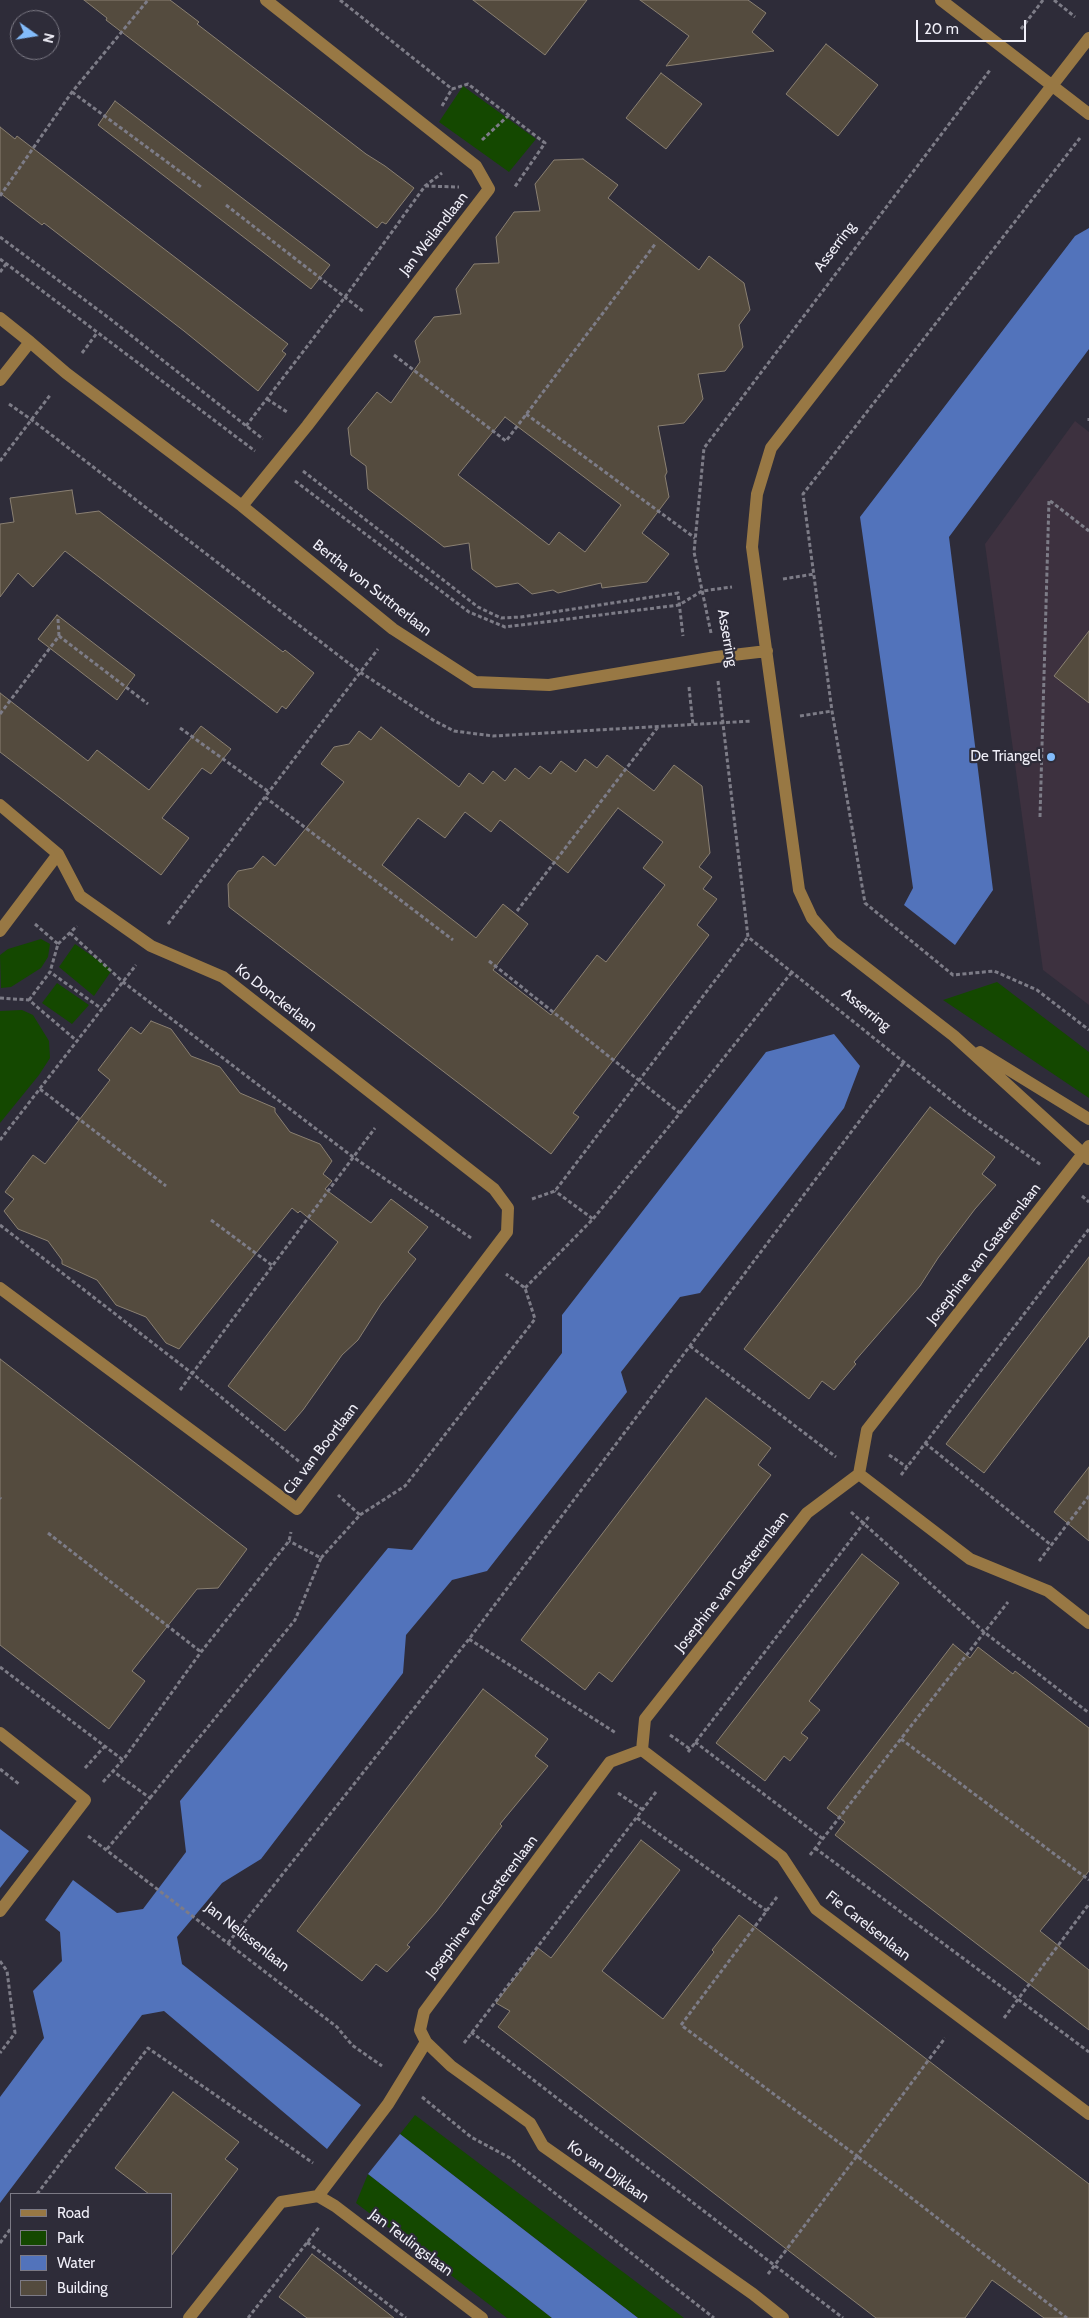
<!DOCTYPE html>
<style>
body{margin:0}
#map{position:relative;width:1089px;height:2318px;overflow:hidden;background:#2e2c39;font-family:Cabin,sans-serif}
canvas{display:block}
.legend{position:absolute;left:10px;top:2193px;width:162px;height:115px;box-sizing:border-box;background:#2e2c39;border:1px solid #7c7a85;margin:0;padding:6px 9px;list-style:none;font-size:15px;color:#f0eff8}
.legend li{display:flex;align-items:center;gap:10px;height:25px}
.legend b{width:25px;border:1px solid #7c7a85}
.north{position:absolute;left:10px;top:10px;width:50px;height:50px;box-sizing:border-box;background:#2e2c39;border:1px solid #7c7a85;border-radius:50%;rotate:103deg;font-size:14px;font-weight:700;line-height:20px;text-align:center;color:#f0eff8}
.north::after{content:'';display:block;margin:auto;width:18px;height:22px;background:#83bcfb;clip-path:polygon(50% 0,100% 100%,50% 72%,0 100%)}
.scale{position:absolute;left:916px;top:20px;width:110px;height:22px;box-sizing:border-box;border:2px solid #f0eff8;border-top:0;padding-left:6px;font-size:15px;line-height:18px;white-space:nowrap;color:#f0eff8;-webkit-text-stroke:4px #2e2c39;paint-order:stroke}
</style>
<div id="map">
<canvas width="1089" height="2318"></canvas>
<ul class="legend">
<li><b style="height:6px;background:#987844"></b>Road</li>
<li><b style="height:14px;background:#144800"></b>Park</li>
<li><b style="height:14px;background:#5273bb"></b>Water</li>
<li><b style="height:14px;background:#544b3e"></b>Building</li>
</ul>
<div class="north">N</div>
<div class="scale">20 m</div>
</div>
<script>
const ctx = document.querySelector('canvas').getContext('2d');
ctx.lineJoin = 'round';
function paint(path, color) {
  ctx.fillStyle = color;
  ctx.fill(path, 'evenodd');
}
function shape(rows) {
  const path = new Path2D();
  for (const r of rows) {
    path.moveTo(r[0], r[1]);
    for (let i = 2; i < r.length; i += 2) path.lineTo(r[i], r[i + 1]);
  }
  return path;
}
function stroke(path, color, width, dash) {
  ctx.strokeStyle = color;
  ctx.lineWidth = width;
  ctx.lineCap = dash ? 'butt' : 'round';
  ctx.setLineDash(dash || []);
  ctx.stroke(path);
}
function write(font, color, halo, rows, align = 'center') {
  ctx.font = font + ' Cabin,sans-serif';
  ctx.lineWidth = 4.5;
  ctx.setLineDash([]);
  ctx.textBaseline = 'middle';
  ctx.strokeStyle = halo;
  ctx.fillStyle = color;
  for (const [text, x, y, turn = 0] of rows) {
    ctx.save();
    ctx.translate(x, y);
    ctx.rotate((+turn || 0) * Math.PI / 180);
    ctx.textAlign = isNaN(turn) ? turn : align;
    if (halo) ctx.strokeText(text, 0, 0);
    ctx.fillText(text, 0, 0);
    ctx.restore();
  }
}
paint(shape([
 [1075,421,1089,432,1089,1005,1043,970,985,544]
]), '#3d313f');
paint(shape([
 [463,86,536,139,509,172,439,122],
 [41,939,50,944,48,957,41,968,11,987,1,988,0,955,8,949],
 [75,944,112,970,94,996,59,967],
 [997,982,1089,1052,1089,1098,943,1000],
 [57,983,89,1005,72,1024,42,1003],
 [22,1010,33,1015,49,1041,50,1058,39,1075,0,1123,0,1011],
 [415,2115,684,2318,638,2318,400,2134],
 [368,2174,552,2318,507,2318,356,2203]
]), '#144800');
paint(shape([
 [1089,228,1089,349,949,537,993,890,955,945,904,905,913,888,860,517,1075,236],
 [834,1034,860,1066,844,1108,700,1293,680,1297,621,1372,627,1392,487,1571,452,1580,406,1635,403,1673,261,1859,222,1883,177,1937,182,1964,361,2105,327,2149,164,2011,142,2015,0,2203,0,2097,44,2038,33,1991,62,1961,60,1932,45,1920,73,1880,117,1913,143,1909,186,1852,180,1801,388,1548,412,1550,562,1353,562,1315,766,1052],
 [0,1829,29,1851,0,1888],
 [400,2134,638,2318,552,2318,368,2174]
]), '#5273bb');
const building = shape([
 [84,0,170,0,199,22,197,24,366,154,385,166,414,188,386,224,382,222,377,228,106,20,107,18,84,0],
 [473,0,587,0,545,55,473,0],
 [640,0,748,0,766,13,752,32,774,51,666,66,689,36,640,0],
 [826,44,878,85,838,136,786,94,826,44],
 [661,73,702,104,666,149,626,118,661,73],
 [115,101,330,265,311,289,98,125,115,101],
 [0,127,15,139,17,136,288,344,282,351,286,354,258,391,184,331,44,223,42,225,0,193,0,127],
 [583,159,618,185,608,198,699,270,709,256,744,283,750,310,739,325,743,347,725,371,698,374,703,399,694,411,684,423,658,426,667,472,665,476,669,497,642,533,669,554,647,582,602,588,601,583,558,593,553,590,532,594,518,583,496,587,472,569,469,543,444,547,368,489,366,466,351,455,348,428,377,392,391,403,420,362,415,341,434,317,461,314,456,289,474,264,499,263,496,237,514,212,540,211,535,184,554,160,583,159],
 [505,417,621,505,585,552,559,532,549,545,458,475,505,417],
 [72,490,76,514,99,511,283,652,285,650,314,673,286,709,282,706,277,713,65,551,33,587,18,573,0,597,0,524,14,522,10,498,72,490],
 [57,615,135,675,117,700,38,639,57,615],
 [1089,631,1089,703,1054,676,1089,631],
 [0,693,88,761,97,750,149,790,201,726,231,749,211,774,202,768,162,818,189,838,161,875,0,752,0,693],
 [381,727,459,787,469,773,483,784,493,771,505,781,515,768,529,779,540,766,551,774,561,761,576,772,585,759,597,768,607,755,654,791,674,765,702,786,710,853,699,867,712,877,703,889,717,899,697,925,709,935,573,1113,579,1117,551,1154,229,907,228,884,238,871,253,868,263,856,275,866,344,782,321,764,334,747,349,744,359,731,371,740,381,727],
 [618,808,663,842,643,868,665,885,606,962,597,955,551,1015,493,970,528,924,503,904,476,938,382,865,418,818,445,838,465,812,491,832,500,820,568,873,618,808],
 [151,1021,171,1029,191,1056,220,1067,240,1093,275,1108,275,1112,290,1132,320,1144,332,1161,323,1174,332,1181,325,1189,371,1223,391,1199,428,1227,408,1252,416,1259,381,1304,358,1340,342,1355,303,1410,285,1431,228,1386,338,1242,300,1211,298,1213,292,1208,179,1349,166,1343,146,1317,116,1305,97,1280,62,1264,62,1260,48,1241,18,1229,4,1211,14,1199,5,1192,33,1155,45,1164,110,1080,98,1070,131,1027,141,1034,151,1021],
 [930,1107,995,1157,982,1174,996,1185,975,1209,938,1258,920,1286,854,1362,856,1364,834,1390,822,1381,809,1399,744,1349,930,1107],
 [1089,1257,1089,1336,984,1473,946,1444,1089,1257],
 [0,1359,247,1549,218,1588,197,1589,132,1671,145,1681,109,1729,0,1645,0,1359],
 [706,1398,771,1448,758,1465,771,1475,612,1682,599,1672,585,1690,521,1640,706,1398],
 [1089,1467,1089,1541,1054,1512,1089,1467],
 [862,1554,899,1583,809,1701,820,1710,801,1733,808,1738,790,1761,784,1756,765,1781,716,1743,862,1554],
 [953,1644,970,1658,978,1647,1013,1674,1015,1671,1089,1728,1089,1871,1040,1931,1089,1970,1089,2030,835,1835,845,1822,827,1808,953,1644],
 [483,1689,548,1739,535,1756,548,1766,500,1824,502,1826,436,1912,407,1945,410,1947,387,1972,376,1964,362,1981,297,1931,483,1689],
 [641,1840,680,1870,602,1971,663,2019,714,1952,712,1950,739,1915,1089,2184,1089,2318,1044,2318,992,2280,965,2318,876,2318,498,2027,510,2011,496,2003,538,1948,551,1958,641,1840],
 [173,2092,239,2142,225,2159,238,2169,171,2256,171,2194,149,2194,115,2168,173,2092],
 [312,2254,346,2280,394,2318,307,2318,279,2297,312,2254]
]);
paint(building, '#544b3e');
stroke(building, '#8a8072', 1);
stroke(shape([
 [340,0,452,89,468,84,545,143,514,188],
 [1054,0,1075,17],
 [1021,29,1043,0],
 [72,92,201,187],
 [442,106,452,89],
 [1080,138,803,494,832,711,865,903,953,975,994,971,1037,990,1089,1030],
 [482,140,509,115],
 [425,186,459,187],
 [0,196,72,92,148,0],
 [226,205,364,312],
 [0,237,109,318,263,439],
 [0,259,255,451],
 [0,272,6,264],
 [82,353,97,333],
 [394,355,506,441,656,243],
 [267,399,287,412],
 [9,404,32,420,360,672,433,720,454,731,493,736,752,721],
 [526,414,695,538],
 [1089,418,1089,421],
 [246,426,345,297,425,186,442,173],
 [0,461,51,394],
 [303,471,478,607,501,618,521,617,678,593,683,636],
 [295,481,469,612,505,627,679,605,702,591,732,587],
 [783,579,814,574],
 [58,619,59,636],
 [711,633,694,552,704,448,990,70],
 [718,681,748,937,966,1112,1041,1165],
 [689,687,693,725],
 [0,714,59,636,148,704],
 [800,716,832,711],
 [180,728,269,792],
 [265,797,453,940],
 [1040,817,1049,500,1089,531],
 [517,911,658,727],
 [35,924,58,944,50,972],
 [168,924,378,649],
 [70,933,123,982,353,1157,471,1238],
 [58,944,77,926],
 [489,961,680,1113,593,1219],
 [0,998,29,1000,77,1041],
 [29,1000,50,972,102,1009],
 [40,1089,166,1186],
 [680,1113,792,972],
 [0,1140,136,965],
 [1082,1196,1089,1202],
 [532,1199,555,1191,748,937],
 [211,1220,273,1266],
 [0,1225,193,1374,301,1463],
 [525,1288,593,1219,555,1191],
 [690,1346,836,1457],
 [180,1390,375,1128],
 [925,1443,1051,1545],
 [889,1455,907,1467],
 [901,1475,1089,1229],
 [0,1498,1,1499],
 [851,1512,984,1632,1089,1713],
 [360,1515,405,1486,535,1319,525,1288,506,1274],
 [48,1533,201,1652],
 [321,1558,360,1515,338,1495],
 [1039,1561,1089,1496],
 [469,1639,616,1733],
 [0,1667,123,1760],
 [670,1735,690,1749],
 [901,1739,1089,1880],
 [695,1742,823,1839],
 [688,1752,870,1515],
 [85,1768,105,1746],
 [0,1769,19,1784],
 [103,1782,123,1760,201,1652,289,1541,291,1532],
 [618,1793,643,1810],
 [150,1798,295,1620,321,1558,289,1541],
 [637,1818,767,1911],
 [88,1836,337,2027,352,2045,382,2066],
 [815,1848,1089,2052],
 [107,1849,150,1798,114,1772],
 [810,1855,1008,1602],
 [777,1897,681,2025,857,2156,945,2038],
 [228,1943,469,1639,904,1062],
 [0,1961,7,1971,15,2033,0,2053],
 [1004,2018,1089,1904],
 [471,2032,843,2318],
 [464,2043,656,1792],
 [422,2097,471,2137,510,2158,714,2318],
 [37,2194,148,2048,313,2163],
 [307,2242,406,2318],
 [0,2243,11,2228],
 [768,2274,857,2156,1067,2318],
 [248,2318,320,2226]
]), '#7d7c87', 3, [4, 2.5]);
stroke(shape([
 [941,0,1089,114],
 [1089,38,771,448,757,494,752,547,799,890,812,918,833,942,954,1036,1089,1159],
 [0,318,30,342],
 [0,380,30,342,66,373,242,506,393,629,475,682,549,685,716,657,767,651],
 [242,506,307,426,489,189,476,166,266,0],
 [0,805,58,854,80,896,151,946,223,977,494,1189,508,1208,507,1232,297,1509,0,1288],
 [0,931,58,854],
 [980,1052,1089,1119],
 [859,1474,970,1559,1048,1591,1089,1623],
 [0,1733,85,1800,0,1911],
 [642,1750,782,1857,816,1909,1089,2114],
 [318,2196,335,2206,482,2318],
 [189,2318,281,2202,318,2196,388,2104,426,2042],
 [783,2318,753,2294,543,2146,530,2123,451,2066,426,2042,420,2030,424,2012,610,1762,642,1750,645,1719,807,1513,859,1474,867,1430,1089,1146]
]), '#987844', 12);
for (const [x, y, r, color] of [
 [1051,757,5,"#83bcfb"]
]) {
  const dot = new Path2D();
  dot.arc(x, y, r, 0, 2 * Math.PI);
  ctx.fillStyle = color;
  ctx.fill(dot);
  stroke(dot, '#2e2c39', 2);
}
write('15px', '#f0eff8', '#2e2c39', [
 ["Jan Weilandlaan",434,234,-52],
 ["Asserring",835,247,-53],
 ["Bertha von Suttnerlaan",372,588,38],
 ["Asserring",727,638,80],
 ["Ko Donckerlaan",276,998,38],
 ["Asserring",866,1010,39],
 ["Josephine van Gasterenlaan",984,1254,-52],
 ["Cia van Boortlaan",321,1449,-52],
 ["Josephine van Gasterenlaan",732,1582,-52],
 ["Josephine van Gasterenlaan",482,1907,-53],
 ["Fie Carelsenlaan",868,1926,38],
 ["Jan Nelissenlaan",247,1937,38],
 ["Ko van Dijklaan",608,2172,35],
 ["Jan Teulingslaan",411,2243,37]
]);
write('15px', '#f0eff8', '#2e2c39', [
 ["De Triangel",1041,757]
], 'right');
</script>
